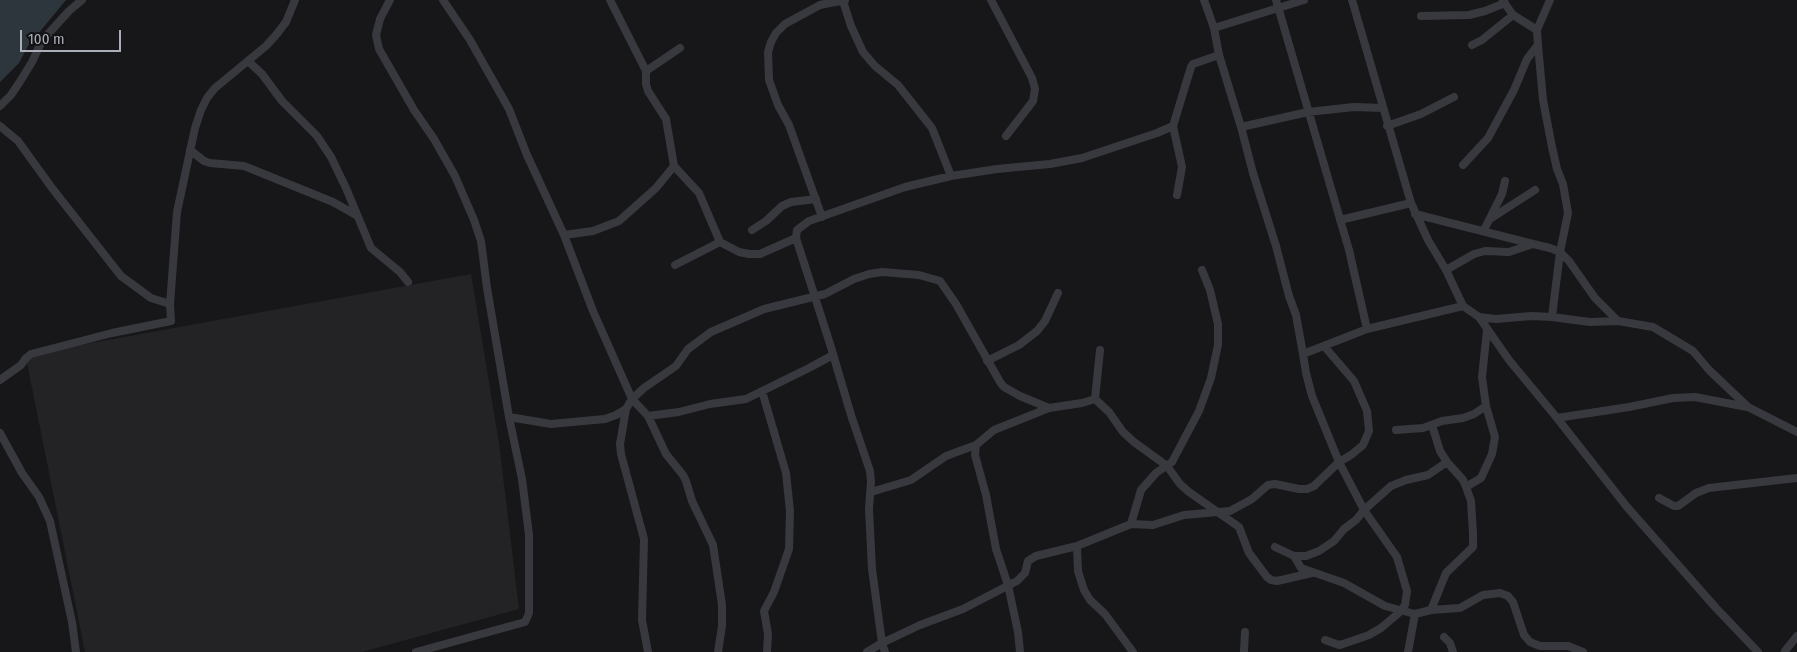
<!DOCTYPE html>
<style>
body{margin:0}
#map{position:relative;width:1797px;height:652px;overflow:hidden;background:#171719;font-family:"Fira Sans Condensed",sans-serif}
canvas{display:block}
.scale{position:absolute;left:20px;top:30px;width:101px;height:22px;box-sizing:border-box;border:2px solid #a9aeb9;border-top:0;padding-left:6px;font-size:15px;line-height:18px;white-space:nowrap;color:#a9aeb9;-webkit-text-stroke:4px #121214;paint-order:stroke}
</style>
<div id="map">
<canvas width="1797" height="652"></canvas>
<div class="scale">100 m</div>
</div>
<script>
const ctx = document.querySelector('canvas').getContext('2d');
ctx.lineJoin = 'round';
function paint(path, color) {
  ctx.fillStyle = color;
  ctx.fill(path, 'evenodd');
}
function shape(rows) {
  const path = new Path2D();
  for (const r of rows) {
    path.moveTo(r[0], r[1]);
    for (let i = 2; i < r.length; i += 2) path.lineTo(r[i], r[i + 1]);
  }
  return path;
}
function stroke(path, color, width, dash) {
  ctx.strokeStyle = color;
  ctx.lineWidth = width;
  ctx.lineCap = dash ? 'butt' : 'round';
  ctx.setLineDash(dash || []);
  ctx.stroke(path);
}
paint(shape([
 [471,274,499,443,519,609,362,652,85,652,26,358,31,354]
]), '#232326');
paint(shape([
 [0,0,66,0,28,46,19,63,0,82]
]), '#2d363d');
stroke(shape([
 [390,0,380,19,376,35,379,49,414,110,434,139,455,176,474,220,481,241,487,288,509,417,522,479,529,535,529,613,525,622,416,652],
 [443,0,470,40,509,109,527,155,564,235,593,311,632,399,648,416,666,454,683,475,686,481,692,501,713,545,722,605,722,626,718,652],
 [610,0,646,71],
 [991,0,1032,78,1035,89,1033,101,1006,136],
 [1204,0,1214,28,1219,55,1241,127,1253,173,1276,246,1289,296,1296,315,1303,354],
 [1276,0,1349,250,1367,329],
 [1352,0,1411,203,1428,240,1446,270,1463,306,1479,317,1509,360,1557,418,1627,507,1716,608,1758,652],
 [1550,0,1537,30,1538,45,1543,100,1552,147,1557,169,1563,184,1568,213,1560,252,1552,317],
 [843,1,851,26,863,52,875,66,898,85,932,128,951,176],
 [1503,1,1513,15,1537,30],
 [1421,16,1469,15,1485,11,1505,3],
 [1214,28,1304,0],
 [1472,45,1482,40,1513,15],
 [680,48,646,71,646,84,648,91,666,119,674,166,699,193,720,242,739,252,749,254,760,254,796,238,797,230,809,221,905,187,951,176,997,169,1050,164,1082,158,1157,133,1173,126,1191,67,1193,64,1219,55],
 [248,61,262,74,282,101,317,136,331,157,346,188,371,248,400,272,408,282],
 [0,106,11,95,21,80,32,62,40,45,49,33,69,11,82,0],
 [0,126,18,141,52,188,121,276,151,298,170,304],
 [1173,126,1182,167,1177,195],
 [1387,126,1421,114,1454,97],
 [1241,127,1308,112,1354,107,1382,108],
 [190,150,204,161,210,163,244,166,333,202,356,215],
 [1463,165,1488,138,1514,90,1527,59,1538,45],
 [1415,214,1533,244],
 [822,217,789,125,778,105,769,80,768,52,771,42,776,33,785,24,820,5,845,0],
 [1490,219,1535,190],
 [1340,220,1411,203],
 [752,230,766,221,782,206,791,202,816,199],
 [1484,230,1502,194,1505,181],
 [564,235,593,231,619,221,656,188,674,166],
 [796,238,830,344,851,415,870,471,871,482,869,509,872,569,882,643,885,652],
 [675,265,720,242],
 [1446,270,1474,254,1485,251,1509,252,1533,244,1550,248,1560,252,1569,261,1595,298,1618,321],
 [1479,317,1496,319,1531,316,1552,317,1590,322,1618,321,1653,327,1693,351,1709,370,1748,407,1797,432],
 [987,361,1019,345,1037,331,1045,321,1058,293],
 [0,380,21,365,26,358,31,354,112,333,171,321,170,304,177,212,195,128,201,110,207,98,215,88,266,46,276,35,286,22,295,0],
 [762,391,786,473,790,511,789,549,774,592,764,611,768,634,767,652],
 [1095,399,1100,350],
 [626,409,620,444,621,454,644,539,642,620,648,652],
 [648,416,679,412,710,404,746,399,809,368,833,355],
 [509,417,551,424,605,419,616,415,626,409,632,399,644,388,676,366,688,349,711,332,764,309,825,294,854,279,869,274,882,272,919,275,940,281,956,304,1000,382,1004,387,1020,396,1049,408],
 [1557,418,1629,407,1673,398,1695,397,1747,407],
 [1396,430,1423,428,1442,421,1463,418,1474,414,1486,406,1482,377,1487,330],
 [0,433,22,473,39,497,50,521,72,622,76,652],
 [1466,487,1481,478,1492,454,1495,437,1486,406],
 [871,492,911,480,946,456,976,445],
 [1659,498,1674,506,1678,506,1696,493,1709,488,1797,478],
 [1131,524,1141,490,1156,473,1172,462,1199,411,1211,378,1218,345,1218,324,1210,290,1202,270],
 [1077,546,1078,571,1084,590,1090,600,1105,614,1133,652],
 [1275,547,1294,556,1306,556,1319,551,1334,541,1344,529,1356,520,1364,510,1391,486,1406,480,1428,475,1447,462],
 [1294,556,1301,568,1344,583,1385,606,1415,614,1408,652],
 [1431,610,1446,573,1473,547,1473,533,1471,501,1466,487,1463,480,1447,462,1440,451,1432,425],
 [1415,614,1431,610,1460,608,1483,595,1500,593,1508,596,1513,602,1524,635,1530,642,1540,646,1568,646,1583,652],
 [1444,637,1450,643,1453,652],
 [1325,640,1339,645,1343,644,1369,635,1381,628,1401,611,1405,605,1407,591,1397,557,1364,510,1339,462,1312,396,1306,373,1303,354,1367,329,1463,306],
 [1785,651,1797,636],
 [867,652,882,643,920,625,963,609,1017,581,1025,573,1028,561,1036,556,1077,546,1131,524,1153,525,1184,515,1230,511,1252,499,1268,485,1275,484,1299,489,1307,489,1314,486,1339,462,1351,455,1363,445,1369,431,1367,411,1354,381,1324,346],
 [1020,652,1018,632,1008,585,996,549,986,495,975,455,976,445,994,430,1049,408,1082,403,1095,399,1109,412,1123,432,1134,442,1167,466,1180,484,1189,492,1239,527,1249,553,1267,577,1271,580,1277,581,1312,573],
 [1244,652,1245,632]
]), '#38393e', 8);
</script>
